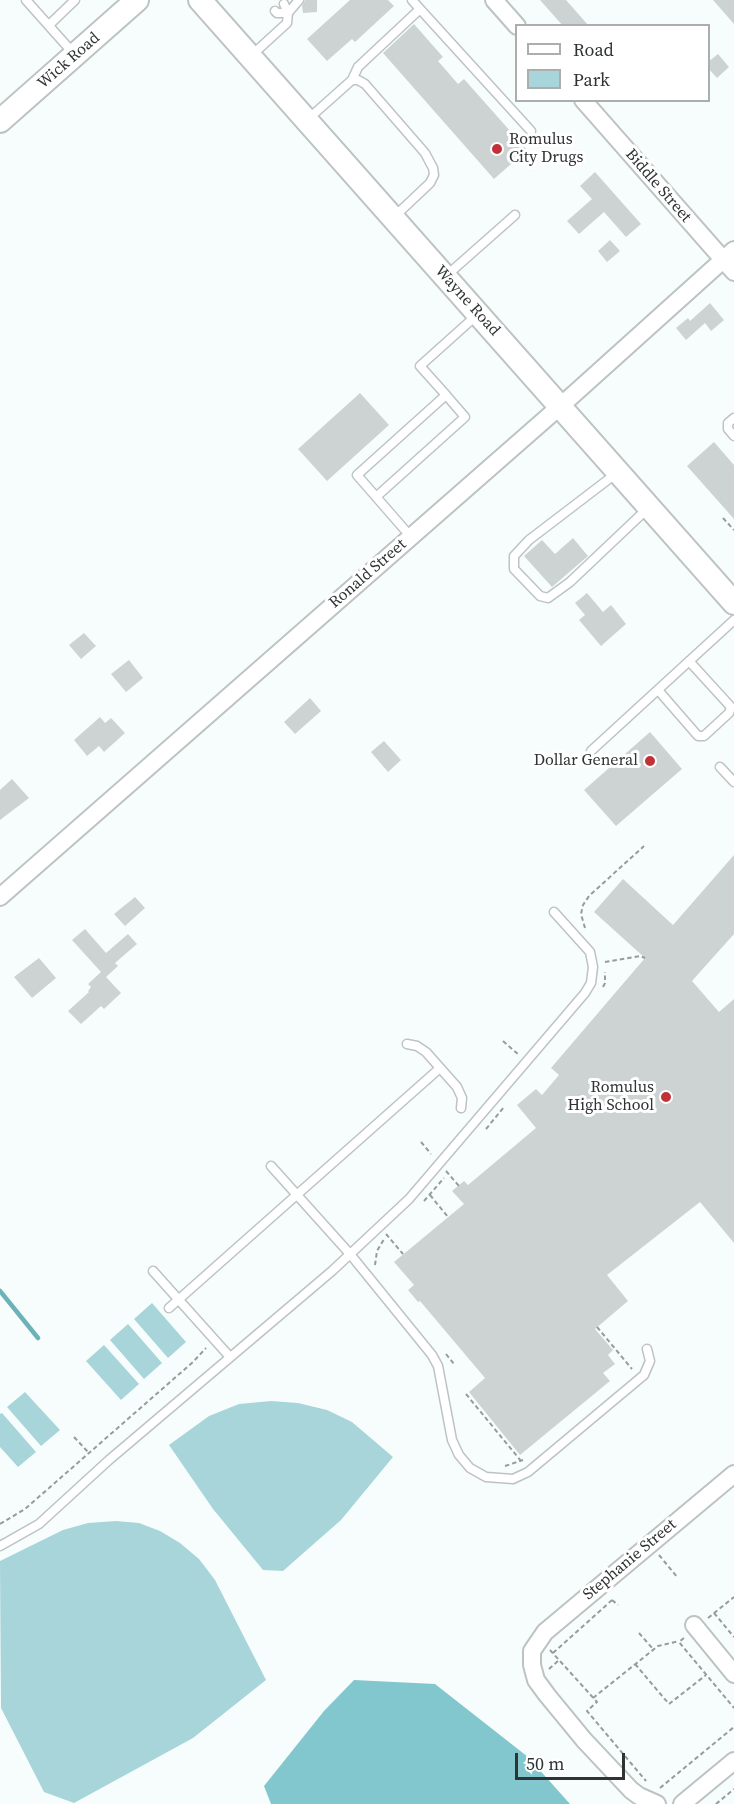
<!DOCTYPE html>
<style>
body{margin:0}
#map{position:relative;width:734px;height:1804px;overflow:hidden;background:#f7fdfd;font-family:"Source Serif 4",serif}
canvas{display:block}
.legend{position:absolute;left:515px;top:24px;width:195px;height:78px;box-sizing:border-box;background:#fff;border:2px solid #acadad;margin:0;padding:8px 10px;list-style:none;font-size:18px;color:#303333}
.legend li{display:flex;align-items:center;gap:12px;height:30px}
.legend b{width:30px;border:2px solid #acadad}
.scale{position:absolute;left:515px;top:1753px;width:110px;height:27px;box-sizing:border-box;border:3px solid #303333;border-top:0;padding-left:8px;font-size:18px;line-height:21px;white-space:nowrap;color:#303333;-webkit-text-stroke:4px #fff;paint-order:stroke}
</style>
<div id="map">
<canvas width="734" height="1804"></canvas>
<ul class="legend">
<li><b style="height:8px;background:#fff"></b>Road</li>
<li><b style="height:16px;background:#a8d5d9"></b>Park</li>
</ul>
<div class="scale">50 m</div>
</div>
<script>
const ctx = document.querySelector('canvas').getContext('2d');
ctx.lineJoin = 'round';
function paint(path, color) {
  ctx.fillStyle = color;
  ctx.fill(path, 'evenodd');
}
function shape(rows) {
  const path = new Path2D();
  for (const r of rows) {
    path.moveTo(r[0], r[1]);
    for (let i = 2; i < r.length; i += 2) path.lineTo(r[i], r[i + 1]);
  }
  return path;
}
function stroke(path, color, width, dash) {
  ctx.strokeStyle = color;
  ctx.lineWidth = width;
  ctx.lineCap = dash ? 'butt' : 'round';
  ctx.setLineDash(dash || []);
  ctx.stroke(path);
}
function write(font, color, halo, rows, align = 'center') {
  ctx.font = font + ' "Source Serif 4",serif';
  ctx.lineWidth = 6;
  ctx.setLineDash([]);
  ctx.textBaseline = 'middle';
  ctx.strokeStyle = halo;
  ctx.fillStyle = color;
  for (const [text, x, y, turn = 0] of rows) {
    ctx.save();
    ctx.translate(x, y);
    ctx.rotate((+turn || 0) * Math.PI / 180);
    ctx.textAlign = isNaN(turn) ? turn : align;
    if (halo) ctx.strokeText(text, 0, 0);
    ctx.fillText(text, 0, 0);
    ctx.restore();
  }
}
paint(shape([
 [152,1303,186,1342,168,1358,134,1319],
 [128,1324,162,1363,144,1379,110,1340],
 [104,1345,139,1384,121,1400,86,1361],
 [25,1392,60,1430,41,1446,7,1407],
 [271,1401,298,1403,327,1410,352,1422,393,1457,341,1520,283,1571,263,1570,213,1509,169,1445,209,1416,239,1404],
 [2,1413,36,1452,18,1467,0,1447,0,1414],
 [116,1521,139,1523,160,1531,180,1543,199,1559,215,1580,266,1680,193,1738,74,1803,44,1792,1,1708,0,1561,63,1530,88,1523]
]), '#a8d5d9');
paint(shape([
 [354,1680,435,1684,528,1757,570,1804,271,1804,264,1786,324,1711]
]), '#81c7cd');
stroke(shape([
 [0,1291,38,1338]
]), '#6db2b8', 4.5);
paint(shape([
 [305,0,317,0,317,12,303,13,302,6],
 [350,0,388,0,394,6,355,42,352,39,327,61,307,39],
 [540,0,566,0,589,26,563,26],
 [713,0,734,0,734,24],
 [414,24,443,57,438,61,458,84,464,79,527,150,494,179,383,53],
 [718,54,729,67,717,78,708,68,708,62],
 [595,172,641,224,626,237,604,212,579,234,567,221,592,199,580,186],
 [610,240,620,251,607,262,598,251],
 [710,303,724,320,711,331,705,323,686,340,676,328,688,318,690,321],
 [360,393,389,425,327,481,298,449],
 [714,442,734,465,734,519,687,466],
 [573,538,588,556,552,587,524,556,542,540,555,554],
 [587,593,603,612,611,605,626,624,601,646,579,620,585,615,575,603],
 [84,633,96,646,81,659,69,645],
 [129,660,143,678,126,692,111,674],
 [310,698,321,711,295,734,284,722],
 [100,717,105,723,111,718,125,733,104,752,99,746,87,756,74,740],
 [650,732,682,769,616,826,584,790],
 [384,741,401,760,388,772,371,752],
 [12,779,29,798,0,820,0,790],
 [734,855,734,934,692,981,719,1012,734,999,734,1243,700,1202,607,1275,628,1301,595,1329,613,1350,608,1355,615,1364,603,1373,610,1381,520,1455,469,1392,485,1378,420,1301,418,1302,408,1290,414,1285,394,1262,464,1204,452,1191,464,1181,468,1185,536,1128,517,1105,536,1089,542,1095,559,1075,551,1068,645,958,594,912,623,879,673,925],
 [135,897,145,908,125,926,114,914],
 [85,929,106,953,128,934,137,944,115,963,118,966,106,977,121,993,104,1009,101,1006,81,1024,68,1011,89,992,88,991,91,987,88,984,101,972,72,940],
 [39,958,56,978,32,998,14,977]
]), '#cdd3d3');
const lane = shape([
 [26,0,74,54],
 [420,9,531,131],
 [275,11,277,13,288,13,299,0],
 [49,25,75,0],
 [252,55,287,23,288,13,284,4],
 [352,80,358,67,420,9,412,0],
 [307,120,352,80,358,80,365,84,425,153,433,168,434,175,430,183,394,217],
 [446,276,515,215],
 [734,418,728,423,728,429,734,436],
 [618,472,529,540,514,556,514,569,540,596,548,598,570,582,647,509],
 [376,497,465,417,446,395],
 [411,537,357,475,446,395,420,366,478,314],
 [658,690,698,736,704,736,729,713,731,707,689,661],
 [591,751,734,620],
 [720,767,734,782],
 [407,1044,417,1046,426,1052,457,1087,462,1098,461,1108],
 [271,1166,350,1254,432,1355,438,1366,452,1440,459,1455,470,1468,486,1477,513,1479,528,1472,644,1375,650,1361,647,1349],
 [153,1271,230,1357],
 [169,1308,440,1068],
 [0,1546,39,1524,109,1460,332,1271,409,1199,585,993,591,983,593,967,590,952,554,912]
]);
const street = shape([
 [494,0,517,26],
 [583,100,734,272],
 [0,897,574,394,734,250],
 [694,1625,734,1674],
 [657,1804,639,1796,631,1790,584,1740,547,1695,536,1680,532,1665,532,1651,545,1632,734,1474],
 [682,1804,734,1761]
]);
const secondary = shape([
 [200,0,734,603],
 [0,121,137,0]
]);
stroke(lane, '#bdc3c3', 11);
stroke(street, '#bdc3c3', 20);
stroke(secondary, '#bdc3c3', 26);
stroke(shape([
 [723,518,734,530],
 [585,928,581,914,583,905,589,896,644,846],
 [605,962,640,956,645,958],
 [603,987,605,983,605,972],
 [503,1041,519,1055],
 [486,1129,504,1107],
 [421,1142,431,1154],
 [446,1171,459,1186],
 [430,1195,448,1217],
 [424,1201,444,1178],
 [386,1234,403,1254],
 [375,1265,377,1251,384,1239],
 [597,1327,632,1369],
 [446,1354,454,1364],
 [466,1394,521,1461],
 [74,1437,89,1453],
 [505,1466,523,1460],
 [0,1524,25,1509,193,1362,206,1348],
 [659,1555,678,1578],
 [612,1600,618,1605],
 [714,1613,734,1637],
 [708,1618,734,1597],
 [639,1633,653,1649],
 [684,1638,679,1642,734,1708],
 [550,1650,597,1702,587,1711,646,1781],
 [553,1653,612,1600],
 [635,1664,669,1704,706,1675],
 [549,1669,559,1660],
 [593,1698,658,1646,679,1641],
 [660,1788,734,1727],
 [716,1804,734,1789]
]), '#969b9b', 2, [4.5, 3]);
stroke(lane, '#fff', 8);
stroke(street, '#fff', 16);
stroke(secondary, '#fff', 22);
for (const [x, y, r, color] of [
 [497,149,6,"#c13138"],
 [650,761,6,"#c13138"],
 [666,1097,6,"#c13138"]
]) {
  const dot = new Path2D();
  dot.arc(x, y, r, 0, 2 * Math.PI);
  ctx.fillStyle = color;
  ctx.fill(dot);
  stroke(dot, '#fff', 2);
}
write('16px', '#303333', '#fff', [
 ["Wick Road",69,61,-41],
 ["Biddle Street",658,186,49],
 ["Wayne Road",467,301,48],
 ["Ronald Street",368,574,-41],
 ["Stephanie Street",630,1560,-40]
]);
write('16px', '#303333', '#fff', [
 ["Romulus",509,140,"left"],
 ["City Drugs",509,158,"left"],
 ["Dollar General",638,761],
 ["Romulus",654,1088],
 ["High School",654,1106]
], 'right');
</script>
